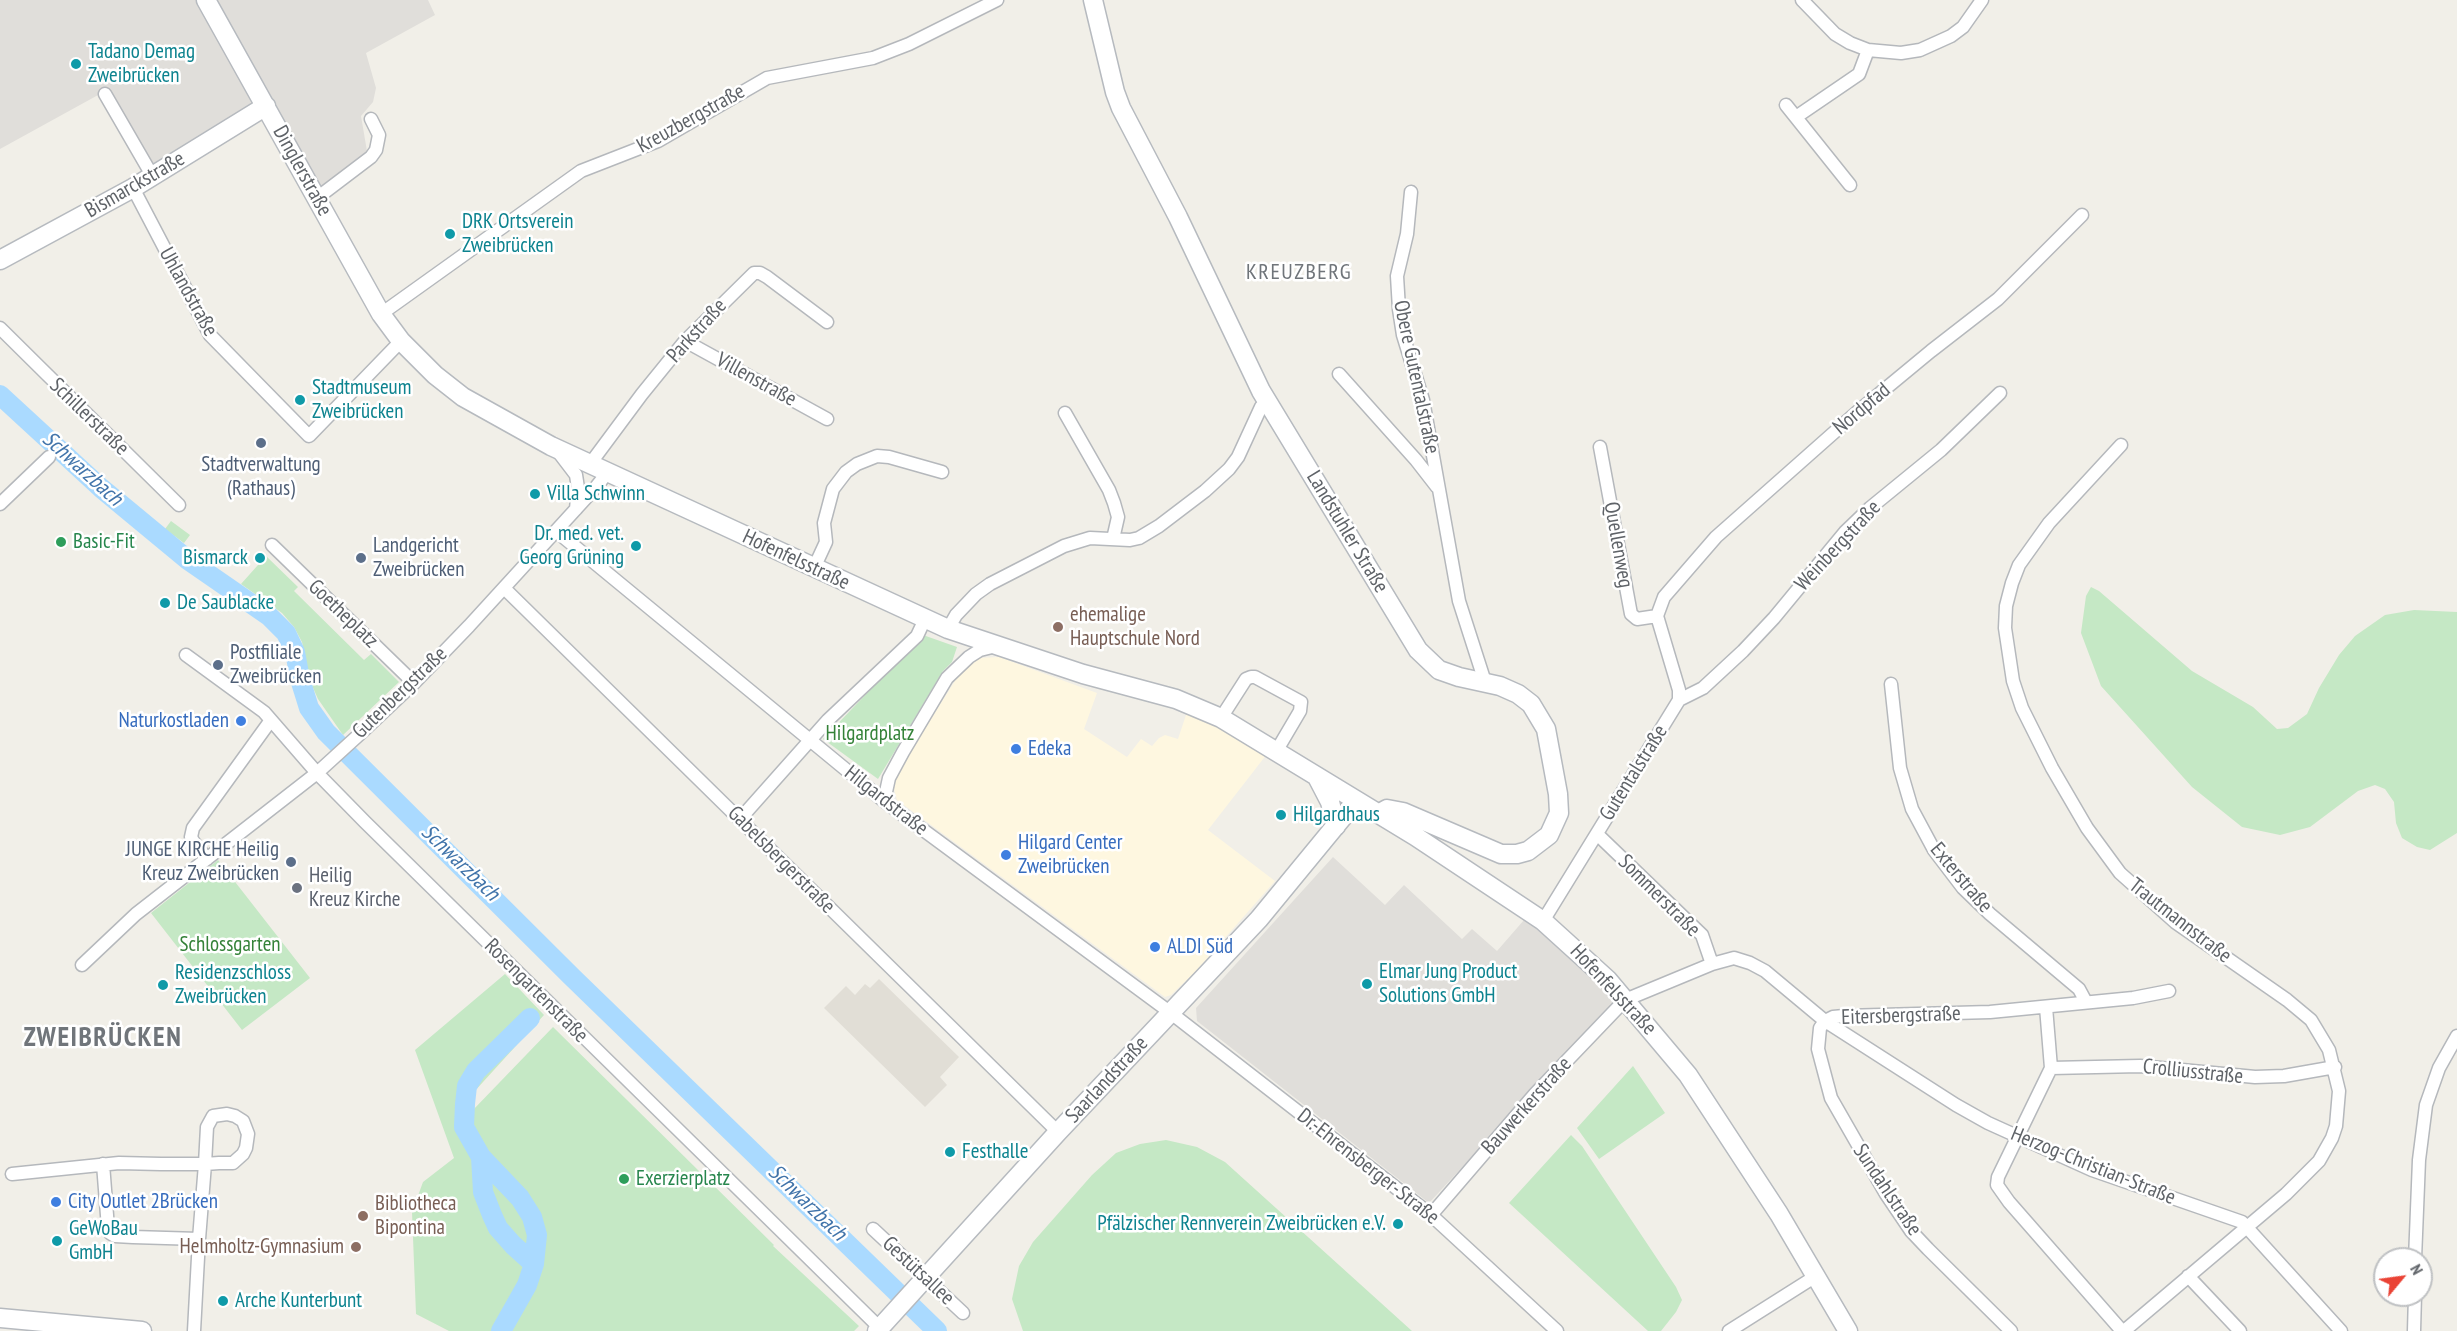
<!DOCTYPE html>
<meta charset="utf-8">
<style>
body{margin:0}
#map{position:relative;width:2457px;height:1331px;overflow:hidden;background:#f1efe8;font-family:"PT Sans Narrow",sans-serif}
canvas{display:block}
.north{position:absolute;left:2373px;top:1247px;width:60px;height:60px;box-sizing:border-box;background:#fff;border:2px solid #bfc1c3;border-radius:50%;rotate:61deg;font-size:16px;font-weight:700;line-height:24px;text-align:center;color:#5f6368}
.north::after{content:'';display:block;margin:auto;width:21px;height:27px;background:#ea4335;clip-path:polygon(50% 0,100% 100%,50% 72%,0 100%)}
</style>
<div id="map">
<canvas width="2457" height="1331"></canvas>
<div class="north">N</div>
</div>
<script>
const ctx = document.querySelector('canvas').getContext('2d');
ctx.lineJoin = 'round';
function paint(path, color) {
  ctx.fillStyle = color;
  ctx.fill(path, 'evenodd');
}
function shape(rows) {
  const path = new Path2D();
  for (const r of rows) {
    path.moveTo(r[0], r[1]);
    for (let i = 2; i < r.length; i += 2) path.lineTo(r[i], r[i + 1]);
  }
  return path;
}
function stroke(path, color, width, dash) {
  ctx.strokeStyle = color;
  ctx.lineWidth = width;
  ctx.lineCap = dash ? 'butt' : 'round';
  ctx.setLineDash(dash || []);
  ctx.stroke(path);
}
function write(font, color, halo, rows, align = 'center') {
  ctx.font = font + ' "PT Sans Narrow",sans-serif';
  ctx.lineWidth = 5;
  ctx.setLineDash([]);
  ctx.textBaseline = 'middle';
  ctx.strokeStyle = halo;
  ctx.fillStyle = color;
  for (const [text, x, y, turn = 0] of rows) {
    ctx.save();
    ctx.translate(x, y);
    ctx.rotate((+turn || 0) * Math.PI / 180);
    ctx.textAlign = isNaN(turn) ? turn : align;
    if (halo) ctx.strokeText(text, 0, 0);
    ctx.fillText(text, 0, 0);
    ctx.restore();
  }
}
paint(shape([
 [999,657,1097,693,1084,729,1127,757,1141,739,1152,746,1159,738,1165,735,1178,739,1187,712,1225,728,1267,754,1208,830,1275,881,1195,972,1171,995,1165,997,897,800,894,789,896,774,960,673,979,658]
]), '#fef7e0');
paint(shape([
 [0,0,428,0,435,15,366,53,376,88,373,102,361,116,368,157,322,193,268,93,154,167,109,89,0,149],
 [1333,857,1385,905,1404,885,1462,939,1472,929,1497,951,1524,920,1544,933,1616,1001,1429,1203,1197,1021,1196,1008]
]), '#e0deda');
paint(shape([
 [879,979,959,1057,940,1077,947,1085,925,1107,824,1008,846,986,855,995,865,984,870,988]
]), '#e1ded6');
paint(shape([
 [171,521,190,535,184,543,165,529],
 [266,556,298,587,294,591,364,660,371,654,399,682,343,735,318,699,310,681,302,642,294,627,282,613,241,584],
 [2091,587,2099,591,2192,671,2253,707,2277,729,2288,728,2307,714,2319,688,2339,655,2355,636,2385,615,2414,610,2457,612,2457,833,2430,850,2417,847,2402,838,2396,823,2394,802,2385,789,2375,785,2358,791,2310,827,2280,835,2242,827,2192,787,2101,686,2081,633,2086,596],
 [923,635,957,647,952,662,943,671,878,779,823,739],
 [218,860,310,978,242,1030,151,913],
 [505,974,544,1015,473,1093,472,1111,553,1027,774,1245,773,1246,859,1326,854,1331,449,1331,416,1314,412,1212,423,1182,454,1158,415,1050],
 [1633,1066,1665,1113,1599,1159,1577,1128],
 [1571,1135,1582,1146,1676,1287,1682,1300,1676,1312,1661,1331,1648,1331,1509,1203],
 [1166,1140,1197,1147,1225,1162,1412,1331,1023,1331,1012,1299,1019,1266,1033,1242,1092,1175,1116,1153,1140,1144]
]), '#c5e8c5');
stroke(shape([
 [0,395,101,488,188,560,269,616,286,633,295,652,300,679,309,708,326,732,572,977,937,1331],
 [481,1157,520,1198,532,1217,537,1235,534,1264],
 [501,1331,527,1285,534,1264,513,1245,498,1228,492,1215,483,1192,481,1157,464,1127,465,1104,467,1086,476,1071,530,1018]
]), '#aadaff', 20);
const street = shape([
 [1802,0,1835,34,1850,43,1868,50,1901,53,1920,50,1951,36,1963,27,1982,0],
 [105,94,153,177],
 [1786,105,1850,185],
 [1796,117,1859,74,1868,50],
 [133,188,210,335,309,436,401,341],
 [1411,192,1407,234,1397,276,1399,309,1403,335,1423,400,1459,601,1485,682],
 [317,198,371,157,376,150,379,135,371,119],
 [381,314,581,171,658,141,767,78,873,58,909,44,997,0],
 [0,328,179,505],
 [685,341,827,419],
 [1339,374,1416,460,1437,487],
 [1065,413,1109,490,1114,503,1118,517,1113,539],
 [2121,445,2049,523,2019,565,2012,583,2006,606,2005,628,2013,681,2022,708,2052,768,2087,828,2120,873,2175,922,2287,1000,2311,1020,2329,1050,2339,1091,2336,1126,2332,1138,2319,1161,2286,1194,2124,1331],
 [1600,447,1631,614,1637,619,1657,616],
 [560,454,576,475,578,488,576,509],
 [590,464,642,394,685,341,754,273,760,273,767,277,827,322],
 [0,504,49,457],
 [556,531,884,801,1171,1013,1431,1215,1557,1331],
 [272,545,414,683],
 [814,568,826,542,824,523,833,489,846,472,857,464,877,456,889,457,942,472],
 [504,588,1058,1132],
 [948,629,956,615,976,594,990,584,1064,546,1090,538,1130,540,1139,538,1159,526,1205,491,1229,469,1238,457,1261,407,1267,401],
 [186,655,264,712,317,773,365,822,883,1331],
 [1891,684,1900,768,1912,809,1934,850,1963,888,1990,914,2079,989,2086,1002],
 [1679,700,1703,688,1743,651,1774,618,1845,532,1870,508,1941,450,2000,393],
 [1221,718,1246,679,1251,677,1255,677,1301,702,1300,711,1277,750],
 [884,801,889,778,903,752,947,678,969,657,980,650,996,646],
 [740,819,828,720,917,636,925,619],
 [1597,834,1702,935,1712,964],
 [207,859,193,841,191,837,193,828,271,720],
 [1543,921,1679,700,1679,690,1657,616,1664,597,1716,537,1856,413,1931,351,1998,299,2082,215],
 [82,965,136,914,317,773,362,732,414,683,469,626,596,487,608,472],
 [2046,1007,2051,1068,1998,1177,1997,1185,2009,1202,2122,1331],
 [1825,1021,1820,1028,1818,1049,1831,1098,1886,1194,1911,1231,1928,1249,2011,1331],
 [1825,1021,1833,1017,1844,1016,1990,1012,2133,998,2169,991],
 [2051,1068,2140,1066,2255,1077,2284,1076,2335,1067],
 [103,1164,108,1228,110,1233,115,1236,133,1237,199,1239],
 [12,1174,119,1163,161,1164,205,1164,219,1163,233,1163,243,1154,246,1148,248,1134,243,1121,235,1116,227,1114,213,1116,207,1127,205,1164,199,1239,194,1331],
 [1431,1215,1535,1094,1625,1000,1712,964,1734,958,1750,963,1765,971,1825,1021,1956,1105,1988,1123,2092,1170,2242,1222,2341,1331],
 [873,1229,963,1313],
 [2415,1259,2419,1160,2426,1105,2439,1068,2457,1036],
 [2188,1276,2240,1331],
 [1729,1331,1816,1276],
 [2414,1331,2415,1295]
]);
const secondary = shape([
 [206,0,381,314,401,341,435,375,463,397,551,446,948,629,1083,674,1176,699,1221,718,1415,836,1543,921,1608,980,1688,1075,1779,1214,1848,1331],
 [1093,0,1115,92,1121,108,1178,217,1261,391,1418,650,1439,670,1459,677,1500,686,1518,694,1531,704,1546,729,1558,794,1559,813,1549,835,1528,851,1517,854,1501,854,1403,812,1387,809,1378,814],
 [0,260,133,188,266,106],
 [1317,777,1330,802,1336,826],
 [0,1318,142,1331],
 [877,1331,1058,1132,1259,919,1356,801]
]);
stroke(street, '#b5b8bc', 15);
stroke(secondary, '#b6babf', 21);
stroke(street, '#fff', 12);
stroke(secondary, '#fff', 18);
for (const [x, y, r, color] of [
 [76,64,6,"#0f9aa8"],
 [450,234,6,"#0f9aa8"],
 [300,400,6,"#0f9aa8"],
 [261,443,6,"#5c6f8a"],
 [535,494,6,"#0f9aa8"],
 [61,542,6,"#2e9e5b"],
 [636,546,6,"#0f9aa8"],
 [260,558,6,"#0f9aa8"],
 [361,558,6,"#5c6f8a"],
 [165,603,6,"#0f9aa8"],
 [1058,627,6,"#8d6e63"],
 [218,665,6,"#5c6f8a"],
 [241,721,6,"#3f7fe0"],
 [1016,749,6,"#3f7fe0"],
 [1281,815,6,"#0f9aa8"],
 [1006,855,6,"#3f7fe0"],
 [291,862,6,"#5c6f8a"],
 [297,888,6,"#6b7280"],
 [1155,947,6,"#3f7fe0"],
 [1367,984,6,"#0f9aa8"],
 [163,985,6,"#0f9aa8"],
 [950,1152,6,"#0f9aa8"],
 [624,1179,6,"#2e9e5b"],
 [56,1202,6,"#3f7fe0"],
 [363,1216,6,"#8d6e63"],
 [1398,1224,6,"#0f9aa8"],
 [57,1241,6,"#0f9aa8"],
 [356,1247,6,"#8d6e63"],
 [223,1301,6,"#0f9aa8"]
]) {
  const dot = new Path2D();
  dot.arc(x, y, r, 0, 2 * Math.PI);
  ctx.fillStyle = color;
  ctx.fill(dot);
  stroke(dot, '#fff', 2);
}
write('21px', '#0d838f', '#fff', [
 ["Tadano Demag",88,52],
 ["Zweibrücken",88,76],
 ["DRK Ortsverein",462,222],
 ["Zweibrücken",462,246],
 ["Stadtmuseum",312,388],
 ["Zweibrücken",312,412],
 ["Villa Schwinn",547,494],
 ["Dr. med. vet.",624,534,"right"],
 ["Georg Grüning",624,558,"right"],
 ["Bismarck",248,558,"right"],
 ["De Saublacke",177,603],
 ["Hilgardhaus",1293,815],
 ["Elmar Jung Product",1379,972],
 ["Solutions GmbH",1379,996],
 ["Residenzschloss",175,973],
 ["Zweibrücken",175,997],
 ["Festhalle",962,1152],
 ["Pfälzischer Rennverein Zweibrücken e.V.",1386,1224,"right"],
 ["GeWoBau",69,1229],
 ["GmbH",69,1253],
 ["Arche Kunterbunt",235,1301]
], 'left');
write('21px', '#5f6368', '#fff', [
 ["Kreuzbergstraße",691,119,-29],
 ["Dinglerstraße",302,171,61],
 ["Bismarckstraße",135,185,-30],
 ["Uhlandstraße",188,292,61],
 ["Parkstraße",697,331,-48],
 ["Obere Gutentalstraße",1416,377,78],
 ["Villenstraße",756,380,29],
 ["Nordpfad",1862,409,-40],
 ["Schillerstraße",89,417,44],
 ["Landstuhler Straße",1347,532,59],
 ["Quellenweg",1618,545,80],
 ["Weinbergstraße",1838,546,-47],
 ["Hofenfelsstraße",796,560,25],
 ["Goetheplatz",343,614,44],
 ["Gutenbergstraße",400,693,-44],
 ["Gutentalstraße",1634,773,-58],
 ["Hilgardstraße",886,801,38],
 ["Gabelsbergerstraße",781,860,45],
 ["Exterstraße",1961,878,50],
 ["Sommerstraße",1659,896,45],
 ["Trautmannstraße",2180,921,38],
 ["Hofenfelsstraße",1613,990,47],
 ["Rosengartenstraße",536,991,45],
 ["Eitersbergstraße",1901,1016,-2],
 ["Crolliusstraße",2193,1072,6],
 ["Saarlandstraße",1107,1080,-47],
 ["Bauwerkerstraße",1527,1106,-48],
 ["Herzog-Christian-Straße",2093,1166,22],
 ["Dr.-Ehrensberger-Straße",1368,1167,38],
 ["Sundahlstraße",1887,1190,56],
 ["Gestütsallee",918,1271,43]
]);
write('21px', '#4e5e75', '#fff', [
 ["Stadtverwaltung",261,465,"center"],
 ["(Rathaus)",261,489,"center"],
 ["Landgericht",373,546],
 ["Zweibrücken",373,570],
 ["Postfiliale",230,653],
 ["Zweibrücken",230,677],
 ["JUNGE KIRCHE Heilig",279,850,"right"],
 ["Kreuz Zweibrücken",279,874,"right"]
], 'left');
write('21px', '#27864d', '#fff', [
 ["Basic-Fit",73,542],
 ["Exerzierplatz",636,1179]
], 'left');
write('21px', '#785e54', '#fff', [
 ["ehemalige",1070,615],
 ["Hauptschule Nord",1070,639],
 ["Bibliotheca",375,1204],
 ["Bipontina",375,1228],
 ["Helmholtz-Gymnasium",344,1247,"right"]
], 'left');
write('21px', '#366cbe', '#fff', [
 ["Naturkostladen",229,721,"right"],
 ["Edeka",1028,749],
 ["Hilgard Center",1018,843],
 ["Zweibrücken",1018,867],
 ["ALDI Süd",1167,947],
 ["City Outlet 2Brücken",68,1202]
], 'left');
write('21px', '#348238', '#fff', [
 ["Hilgardplatz",870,734],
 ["Schlossgarten",230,945]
]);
write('21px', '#5b616d', '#fff', [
 ["Heilig",309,876],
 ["Kreuz Kirche",309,900]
], 'left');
ctx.letterSpacing = '1.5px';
write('22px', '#70757a', '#fff', [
 ["KREUZBERG",1299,273]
]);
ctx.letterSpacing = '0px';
write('italic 22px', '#4174aa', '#fff', [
 ["Schwarzbach",82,469,42],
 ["Schwarzbach",460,863,44],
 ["Schwarzbach",807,1203,44]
]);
ctx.letterSpacing = '1.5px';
write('bold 27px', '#70757a', '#fff', [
 ["ZWEIBRÜCKEN",103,1038]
]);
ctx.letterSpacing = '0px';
</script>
